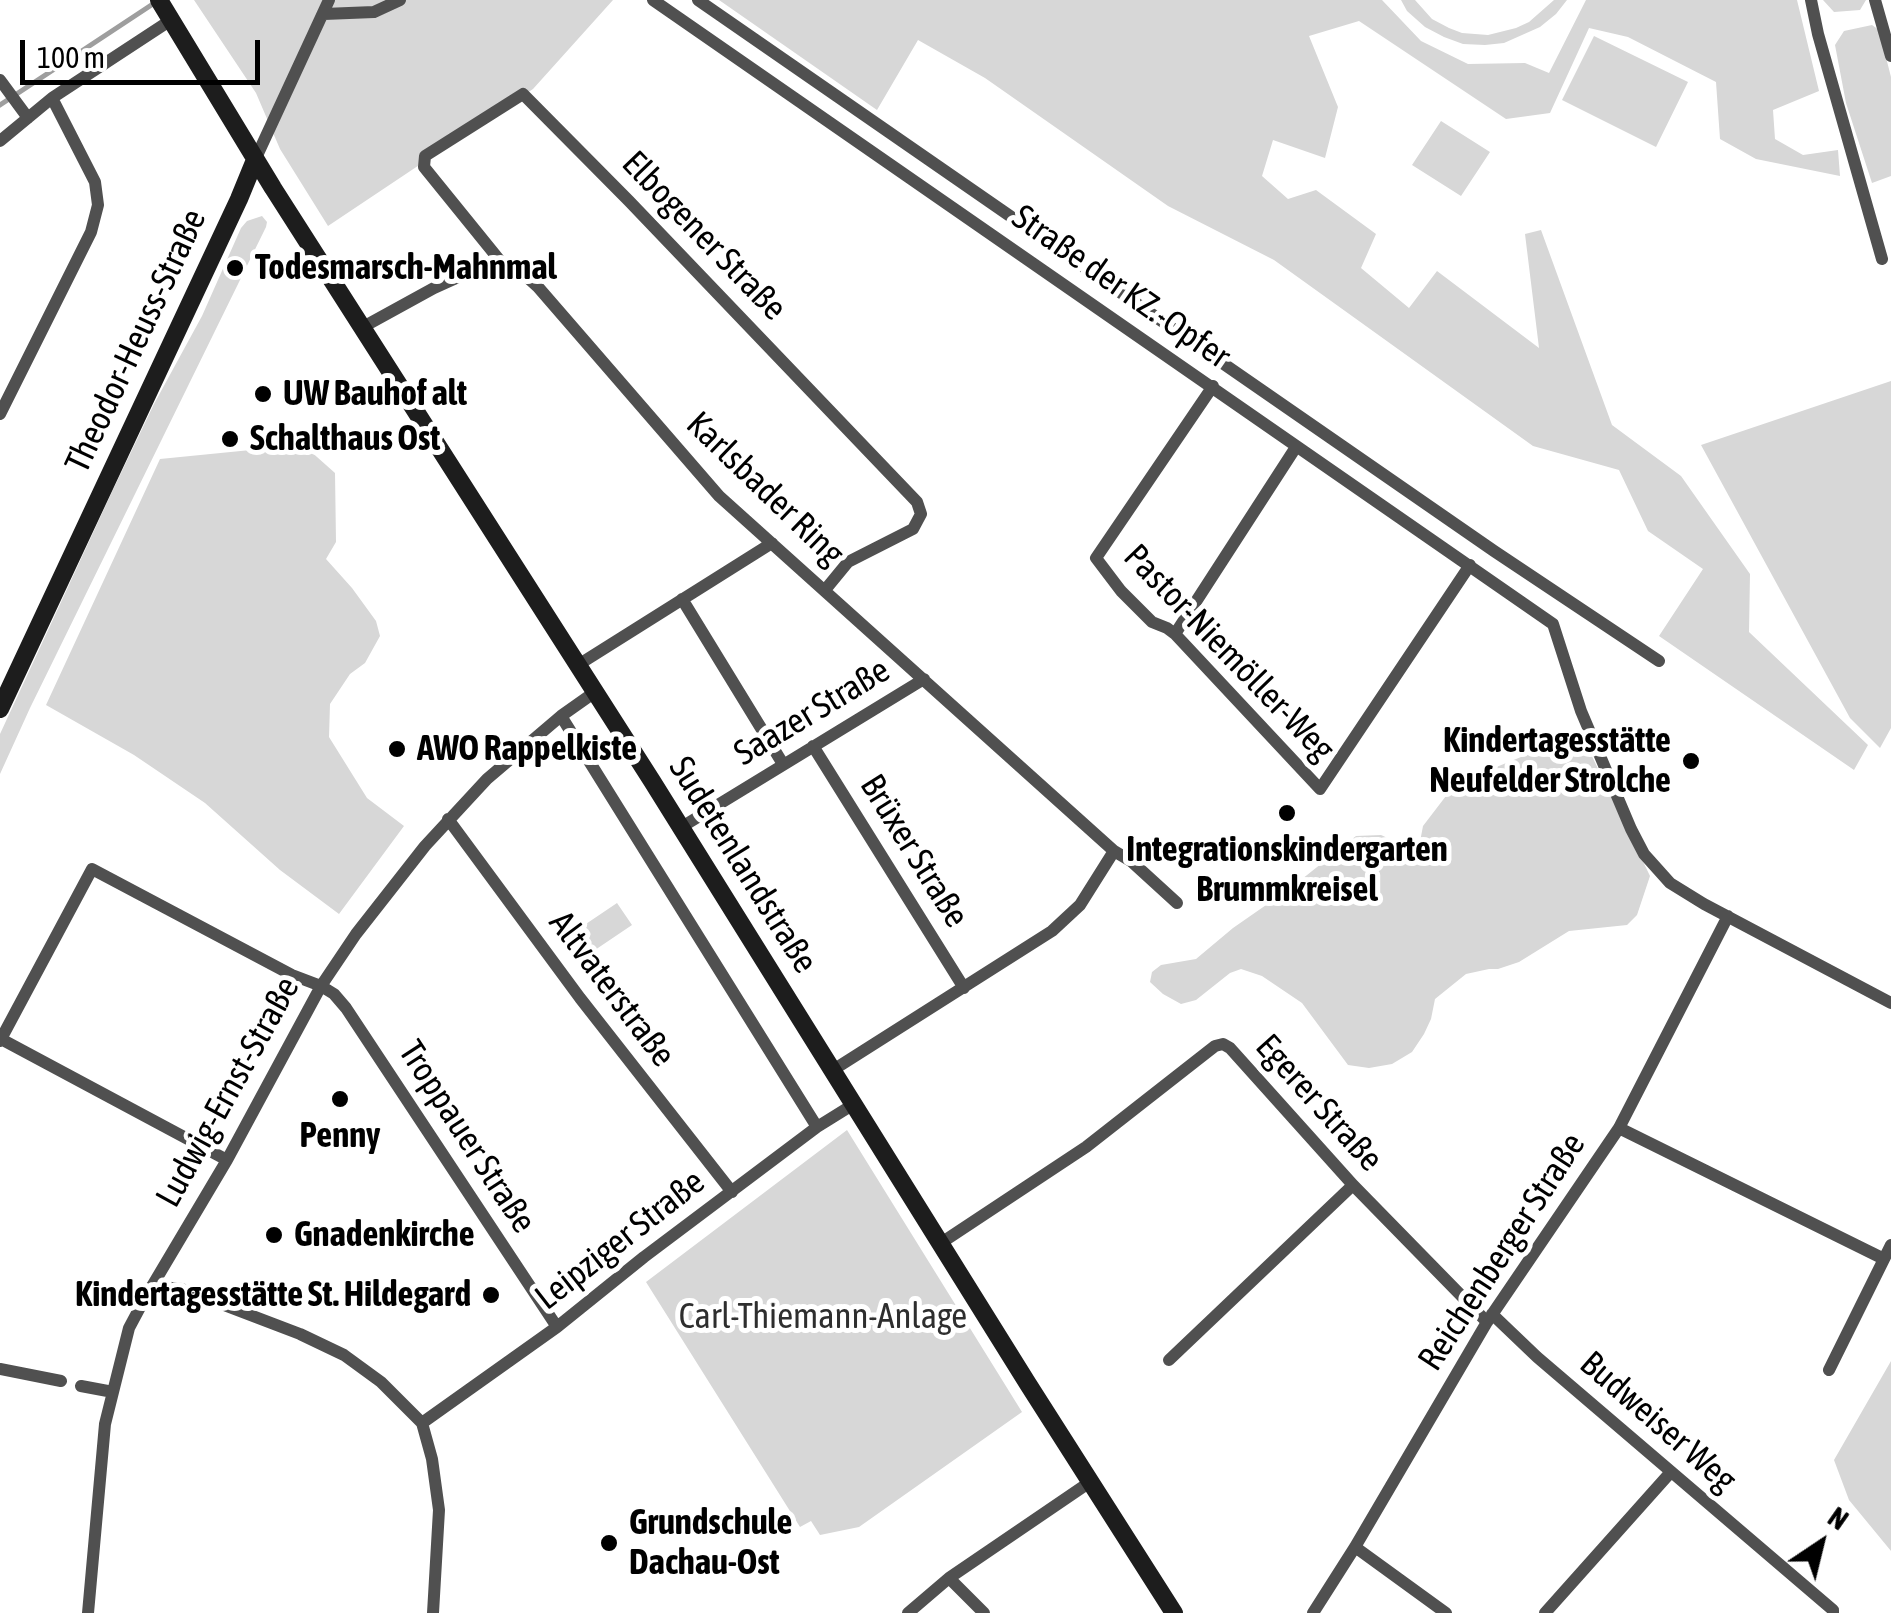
<!DOCTYPE html>
<meta charset="utf-8">
<style>
body{margin:0}
#map{position:relative;width:1891px;height:1613px;overflow:hidden;background:#fff;font-family:"Asap Condensed",sans-serif}
canvas{display:block}
.north{position:absolute;left:1771px;top:1493px;width:100px;height:100px;-webkit-text-stroke:8px #fff;paint-order:stroke;rotate:35deg;font-size:28px;font-weight:700;line-height:40px;text-align:center;color:#000}
.north::after{content:'';display:block;margin:auto;width:35px;height:45px;background:#000;clip-path:polygon(50% 0,100% 100%,50% 72%,0 100%)}
.scale{position:absolute;left:20px;top:40px;width:240px;height:45px;box-sizing:border-box;border:5px solid #000;border-top:0;padding-left:12px;font-size:30px;line-height:35px;white-space:nowrap;color:#000;-webkit-text-stroke:8px #fff;paint-order:stroke}
</style>
<div id="map">
<canvas width="1891" height="1613"></canvas>
<div class="north">N</div>
<div class="scale">100 m</div>
</div>
<script>
const ctx = document.querySelector('canvas').getContext('2d');
ctx.lineJoin = 'round';
function paint(path, color) {
  ctx.fillStyle = color;
  ctx.fill(path, 'evenodd');
}
function shape(rows) {
  const path = new Path2D();
  for (const r of rows) {
    path.moveTo(r[0], r[1]);
    for (let i = 2; i < r.length; i += 2) path.lineTo(r[i], r[i + 1]);
  }
  return path;
}
function stroke(path, color, width, dash) {
  ctx.strokeStyle = color;
  ctx.lineWidth = width;
  ctx.lineCap = dash ? 'butt' : 'round';
  ctx.setLineDash(dash || []);
  ctx.stroke(path);
}
function write(font, color, halo, rows, align = 'center') {
  ctx.font = font + ' "Asap Condensed",sans-serif';
  ctx.lineWidth = 10;
  ctx.setLineDash([]);
  ctx.textBaseline = 'middle';
  ctx.strokeStyle = halo;
  ctx.fillStyle = color;
  for (const [text, x, y, turn = 0] of rows) {
    ctx.save();
    ctx.translate(x, y);
    ctx.rotate((+turn || 0) * Math.PI / 180);
    ctx.textAlign = isNaN(turn) ? turn : align;
    if (halo) ctx.strokeText(text, 0, 0);
    ctx.fillText(text, 0, 0);
    ctx.restore();
  }
}
paint(shape([
 [194,0,613,0,533,89,328,226,280,149,256,93],
 [719,0,1382,0,1421,41,1468,64,1525,63,1549,73,1586,0,1797,0,1819,91,1773,110,1775,139,1803,155,1838,150,1840,176,1756,159,1720,139,1716,82,1628,37,1589,28,1550,113,1506,119,1359,21,1309,36,1338,107,1325,158,1273,140,1262,176,1288,199,1316,190,1376,234,1361,268,1409,308,1437,271,1539,348,1525,234,1541,230,1612,425,1681,476,1750,574,1749,632,1868,745,1854,770,1659,636,1703,569,1648,531,1619,470,1533,446,1274,260,1168,206,985,78,918,40,877,110],
 [1401,0,1415,0,1432,19,1449,28,1462,33,1488,35,1516,28,1529,22,1554,0,1567,0,1556,14,1540,27,1504,43,1485,45,1463,44,1444,37,1425,27,1407,11],
 [1823,0,1866,0,1860,10,1834,12],
 [1872,25,1879,30,1891,77,1891,176,1872,183,1846,103,1835,45,1844,31],
 [1594,36,1688,82,1656,147,1562,100],
 [1441,121,1490,152,1461,196,1412,165],
 [262,216,267,222,266,227,30,708,0,774,0,734,111,494,154,404,202,316,241,228,247,221],
 [1891,381,1891,728,1880,748,1850,718,1701,445],
 [271,448,308,449,335,473,336,542,326,559,352,588,376,621,380,636,365,663,350,674,330,704,329,737,367,798,404,826,339,914,280,870,205,803,134,755,46,705,160,459],
 [1575,734,1587,746,1650,876,1637,915,1627,925,1569,931,1519,962,1498,969,1489,969,1466,974,1435,999,1431,1019,1424,1034,1412,1052,1392,1064,1369,1068,1348,1065,1302,1003,1262,976,1241,969,1230,973,1196,1000,1181,1004,1163,994,1150,982,1152,972,1161,965,1196,959,1233,928,1292,887,1356,836,1381,835,1414,850,1419,847,1423,826,1449,792,1489,770,1521,757,1534,747],
 [617,903,632,925,592,952,577,930],
 [847,1130,1022,1412,859,1527,820,1535,811,1521,800,1527,646,1282],
 [1891,1361,1891,1551,1849,1500,1834,1460]
]), '#d7d7d7');
stroke(shape([
 [0,105,156,2]
]), '#9e9e9e', 5);
stroke(shape([
 [653,0,1553,624,1581,711,1631,829,1644,854,1670,883,1704,904,1891,1003],
 [698,0,1494,551,1659,661],
 [1811,0,1818,34,1882,259],
 [1875,0,1891,56],
 [324,14,374,12,400,0],
 [0,80,28,118],
 [0,141,52,98,171,20],
 [255,160,329,0],
 [501,262,424,167,425,156,523,94,629,201,917,502,921,514,913,529,848,562,825,590],
 [363,327,434,288,487,264,501,262,516,267,538,287,719,496,1114,851,1080,905,1052,931,833,1070],
 [1213,386,1096,558,1121,591,1152,622,1167,628,1175,634,1320,789,1470,565],
 [0,414,91,232,98,205,95,182,52,98],
 [682,599,783,764],
 [1175,634,1296,447],
 [578,665,772,543],
 [561,716,817,1127],
 [813,746,964,988],
 [448,819,580,998,732,1192],
 [680,828,924,679],
 [1114,851,1131,861,1177,903],
 [1,1039,227,1160],
 [0,1041,92,869,292,975,321,986,334,994,346,1008,557,1327],
 [1619,1128,1884,1259],
 [941,1243,1086,1147,1215,1046,1223,1044,1230,1048,1353,1185,1487,1322],
 [152,1286,182,1289,300,1334,344,1355,381,1382,422,1423,432,1459,439,1510,433,1613],
 [1492,1314,1537,1357,1833,1610,1833,1613],
 [1169,1360,1353,1185],
 [0,1369,61,1381],
 [1829,1370,1891,1245],
 [81,1386,113,1392],
 [422,1423,557,1327,644,1257,817,1127,854,1104],
 [1355,1547,1446,1613],
 [949,1578,984,1613],
 [88,1613,105,1424,129,1328,145,1298,227,1160,321,986,356,934,425,846,487,779,561,716,595,692],
 [908,1613,949,1578,1090,1482],
 [1313,1613,1355,1547,1487,1322,1619,1128,1728,916],
 [1545,1613,1670,1473]
]), '#505050', 12);
stroke(shape([
 [159,0,273,188,652,781,1028,1384,1174,1613],
 [0,709,239,199,255,160]
]), '#1d1d1d', 18);
for (const [x, y, r, color] of [
 [235,268,10,"#000"],
 [263,394,10,"#000"],
 [230,439,10,"#000"],
 [397,749,10,"#000"],
 [1691,761,10,"#000"],
 [1287,813,10,"#000"],
 [340,1099,10,"#000"],
 [274,1235,10,"#000"],
 [491,1295,10,"#000"],
 [609,1543,10,"#000"]
]) {
  const dot = new Path2D();
  dot.arc(x, y, r, 0, 2 * Math.PI);
  ctx.fillStyle = color;
  ctx.fill(dot);
  stroke(dot, '#fff', 4);
}
write('35px', '#000', '#fff', [
 ["Elbogener Straße",704,236,46],
 ["Straße der KZ.-Opfer",1121,287,35],
 ["Theodor-Heuss-Straße",136,341,-65],
 ["Karlsbader Ring",765,489,44],
 ["Pastor-Niemöller-Weg",1229,653,46],
 ["Saazer Straße",812,712,-31],
 ["Brüxer Straße",914,851,58],
 ["Sudetenlandstraße",743,865,58],
 ["Altvaterstraße",612,989,53],
 ["Ludwig-Ernst-Straße",228,1092,-61],
 ["Egerer Straße",1319,1103,48],
 ["Troppauer Straße",467,1137,57],
 ["Leipziger Straße",620,1240,-38],
 ["Reichenberger Straße",1502,1252,-57],
 ["Budweiser Weg",1658,1422,41]
]);
write('bold 35px', '#000', '#fff', [
 ["Todesmarsch-Mahnmal",255,268],
 ["UW Bauhof alt",283,394],
 ["Schalthaus Ost",250,439],
 ["Kindertagesstätte",1671,741,"right"],
 ["Neufelder Strolche",1671,781,"right"],
 ["AWO Rappelkiste",417,749],
 ["Integrationskindergarten",1287,850,"center"],
 ["Brummkreisel",1287,890,"center"],
 ["Penny",340,1136,"center"],
 ["Gnadenkirche",294,1235],
 ["Kindertagesstätte St. Hildegard",471,1295,"right"],
 ["Grundschule",629,1523],
 ["Dachau-Ost",629,1563]
], 'left');
write('35px', '#2e2e2e', '#fff', [
 ["Carl-Thiemann-Anlage",823,1317]
]);
</script>
